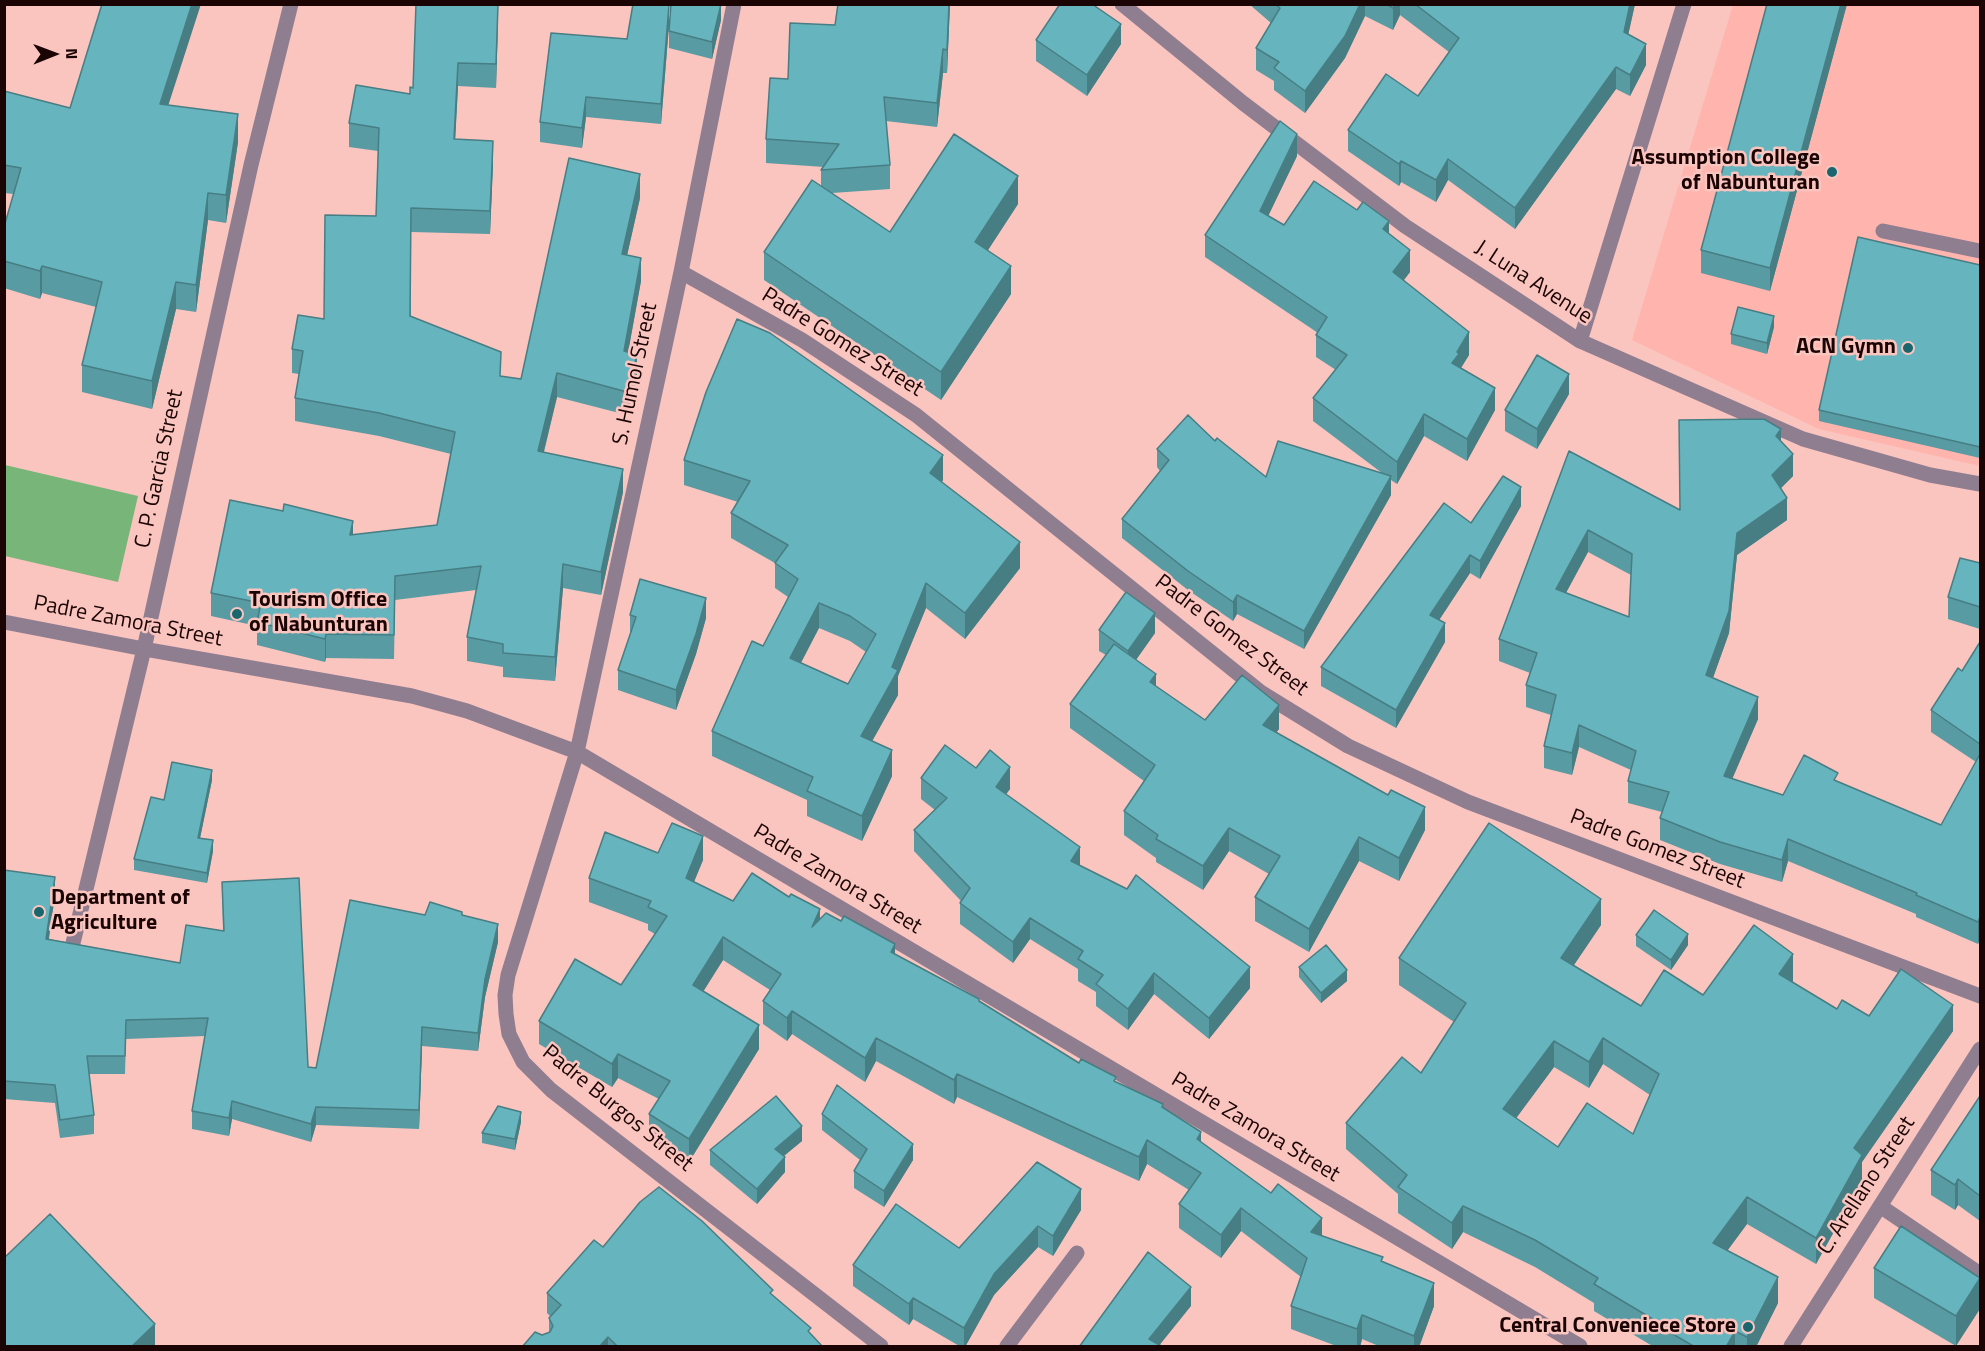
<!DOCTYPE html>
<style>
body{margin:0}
#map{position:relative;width:1985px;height:1351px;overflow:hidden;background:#fac4bf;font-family:"Titillium Web",sans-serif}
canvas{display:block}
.frame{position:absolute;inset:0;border:6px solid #1a0504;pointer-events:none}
.north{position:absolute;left:24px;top:24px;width:60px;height:60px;-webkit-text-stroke:4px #fac4bf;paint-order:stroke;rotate:89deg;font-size:16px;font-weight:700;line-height:24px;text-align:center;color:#1a0504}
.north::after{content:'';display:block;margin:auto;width:21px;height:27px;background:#1a0504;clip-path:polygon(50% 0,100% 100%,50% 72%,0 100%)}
</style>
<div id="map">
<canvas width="1985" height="1351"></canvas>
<div class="frame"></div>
<div class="north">N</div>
</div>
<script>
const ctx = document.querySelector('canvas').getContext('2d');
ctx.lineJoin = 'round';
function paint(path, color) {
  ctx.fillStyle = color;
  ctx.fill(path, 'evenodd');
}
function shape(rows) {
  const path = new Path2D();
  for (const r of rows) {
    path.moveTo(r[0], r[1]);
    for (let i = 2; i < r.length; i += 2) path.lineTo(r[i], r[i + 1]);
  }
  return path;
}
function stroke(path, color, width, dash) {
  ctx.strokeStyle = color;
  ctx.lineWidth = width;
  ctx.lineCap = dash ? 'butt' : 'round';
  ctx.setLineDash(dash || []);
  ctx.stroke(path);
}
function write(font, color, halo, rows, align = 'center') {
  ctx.font = font + ' "Titillium Web",sans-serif';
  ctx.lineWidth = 5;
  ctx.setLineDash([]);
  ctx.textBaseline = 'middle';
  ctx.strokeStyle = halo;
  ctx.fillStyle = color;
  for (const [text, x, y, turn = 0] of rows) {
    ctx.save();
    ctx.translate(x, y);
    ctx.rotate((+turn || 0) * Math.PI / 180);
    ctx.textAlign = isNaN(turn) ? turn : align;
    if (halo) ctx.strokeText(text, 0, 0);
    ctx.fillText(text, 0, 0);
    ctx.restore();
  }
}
paint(shape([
 [1733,5,1980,5,1980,466,1819,429,1632,340]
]), '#ffb4ad');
paint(shape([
 [5,465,138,496,118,582,5,556]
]), '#77b579');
stroke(shape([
 [734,4,681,272,577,752,508,975,505,995,506,1014,509,1034,523,1062,551,1090,881,1346],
 [1122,4,1243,103,1405,226,1580,341,1803,439,1930,475,1980,484],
 [1883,231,1980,251],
 [681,272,802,340,916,415,1262,693,1348,746,1468,802,1980,996],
 [1580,341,1684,4],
 [4,622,144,649,412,696,467,711,577,752,1580,1346],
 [73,943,144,649,251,165,291,4],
 [1880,1206,1980,1274],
 [1007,1346,1077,1253],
 [1791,1346,1980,1049]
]), '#8f7d90', 15);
paint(shape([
 [950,4,947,73,943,73,937,127,886,121,890,165,890,189,832,193,890,232,1018,204,988,250,1011,294,941,400,764,280,764,252,821,186,821,170,824,167,766,163,766,139,788,79,835,25],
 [1249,4,1635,4,1628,35,1646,65,1630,96,1616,89,1515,229,1448,180,1436,202,1401,182,1399,186,1348,151,1348,130,1418,96,1449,52,1400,15,1393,30,1365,16,1345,58,1305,113,1274,90,1274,81,1256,70,1256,48,1271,23],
 [1847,4,1770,291,1701,273,1701,250],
 [498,19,496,88,458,86,455,140,493,164,490,234,411,232,411,316,501,376,521,379,640,198,627,255,641,281,628,352,637,378,627,415,557,397,544,452,623,492,601,595,563,588,555,681,503,677,503,667,467,661,467,637,476,590,395,600,394,659,326,658,325,662,257,645,257,626,211,616,211,593,353,535,437,525,451,454,379,436,295,421,295,398,299,374,292,373,292,349,324,319,376,216,378,151,349,147,349,123,410,94,413,88],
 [721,20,712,59,669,48,669,31],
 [669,25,661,124,586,117,582,148,540,142,540,122,627,39],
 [1036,40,1121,44,1087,96,1036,61],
 [4,91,70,108,169,105,238,142,226,223,208,220,196,312,176,309,152,409,82,392,82,365,96,307,42,293,40,299,4,288,4,227,14,194,4,193],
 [1297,156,1268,216,1284,225,1389,233,1410,272,1404,280,1469,355,1461,368,1495,410,1467,461,1424,436,1397,484,1391,480,1391,495,1304,649,1237,614,1233,621,1188,590,1122,538,1122,519,1160,471,1157,467,1157,449,1215,441,1266,477,1382,473,1313,421,1313,398,1336,370,1316,357,1316,335,1318,333,1205,257,1205,235],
 [1980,265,1980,458,1819,421,1819,410],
 [1774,327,1767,354,1731,344,1731,334],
 [1569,394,1537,449,1505,431,1505,410],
 [1781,441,1793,476,1781,488,1787,520,1737,555,1729,633,1713,678,1758,719,1732,779,1783,795,1838,782,1941,825,1976,762,1931,732,1931,710,1962,671,1980,642,1980,939,1978,944,1916,917,1916,914,1788,861,1782,882,1720,864,1660,840,1660,818,1662,812,1628,803,1628,781,1631,770,1579,747,1572,775,1544,768,1544,746,1551,715,1526,707,1526,685,1530,673,1499,661,1499,639,1569,451,1680,510],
 [1588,552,1631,575,1629,617,1566,593],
 [684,460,943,480,942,482,1020,568,965,639,926,608,898,676,898,695,872,741,892,776,862,841,807,816,807,800,712,756,712,731,763,646,788,597,775,588,775,563,731,538,731,513,738,502,684,485],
 [819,628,850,641,866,652,848,684,801,663],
 [1521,506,1480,579,1470,573,1439,620,1445,642,1396,728,1321,686,1321,667,1471,523],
 [1980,562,1980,629,1948,619,1948,597],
 [630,615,706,618,696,654,676,710,618,690,618,670,630,635],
 [1099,630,1155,633,1136,660,1156,686,1205,720,1279,729,1276,733,1425,830,1399,881,1359,861,1309,952,1255,921,1255,897,1269,874,1229,851,1203,890,1156,862,1156,858,1124,835,1124,811,1144,781,1070,728,1070,704,1106,655,1099,651],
 [976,768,1010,789,1006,794,1080,866,1250,988,1209,1039,1154,994,1128,1030,1096,1006,1096,992,1078,981,1078,969,1030,939,1013,963,960,924,960,903,961,901,914,851,914,830,935,810,921,799,921,778],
 [212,780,200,838,213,851,207,883,134,870,134,859,164,800],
 [658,853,703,860,694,882,733,901,820,919,895,954,979,1001,1079,1063,1163,1108,1201,1142,1322,1236,1383,1262,1434,1306,1419,1347,1381,1347,1362,1339,1360,1347,1339,1347,1291,1329,1291,1306,1301,1277,1241,1231,1221,1258,1179,1228,1179,1204,1189,1190,1147,1164,1139,1181,957,1097,954,1104,876,1061,865,1082,792,1034,787,1041,763,1024,763,1001,770,990,723,960,703,991,759,1049,689,1162,649,1138,649,1114,659,1099,618,1078,612,1087,539,1044,539,1021,621,985,655,934,648,930,648,924,589,902,589,878],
 [4,870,55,895,49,939,180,963,223,931,222,882,308,1067,316,1068,425,915,462,915,498,942,485,997,478,1051,422,1046,419,1129,316,1125,311,1142,232,1119,229,1136,192,1129,192,1111,205,1036,126,1039,125,1074,89,1074,94,1115,94,1134,60,1138,55,1103,4,1099],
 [1601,925,1574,965,1641,1006,1793,981,1792,982,1837,1009,1869,1016,1953,1031,1862,1162,1862,1181,1816,1264,1747,1224,1727,1251,1778,1303,1756,1347,1654,1347,1594,1311,1594,1303,1535,1267,1463,1232,1452,1249,1398,1213,1398,1194,1346,1149,1346,1123,1421,1073,1454,1022,1399,985,1399,958],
 [1603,1064,1650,1095,1633,1134,1558,1147,1516,1118,1554,1067,1589,1088],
 [1636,935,1688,945,1671,970,1636,946],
 [1299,967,1347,981,1321,1003,1299,977],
 [1980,1096,1980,1221,1958,1205,1955,1210,1931,1195,1931,1170],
 [822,1114,913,1160,884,1207,854,1188,854,1171,860,1160,822,1130],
 [521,1122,515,1150,482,1143,482,1133],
 [802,1141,784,1156,785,1172,757,1204,710,1165,710,1150],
 [1081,1210,1053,1256,1038,1247,994,1295,965,1347,961,1347,913,1319,909,1325,853,1286,853,1265,959,1248],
 [603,1247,773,1296,823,1347,522,1347,549,1332,549,1318,550,1316,547,1313,547,1293],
 [1874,1268,1980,1278,1956,1346,1874,1298]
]), '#589ba3');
paint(shape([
 [192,4,201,4,160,131,160,104],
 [498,4,498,19,496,88,496,64],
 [721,4,721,20,712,59,712,42],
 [949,4,950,4,947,73,947,50],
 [1360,4,1365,4,1365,16,1345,58,1305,113,1305,91],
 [1395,4,1400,4,1400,15,1393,30,1393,8],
 [1630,4,1635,4,1624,54,1624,32],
 [1841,4,1847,4,1770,291,1770,268],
 [669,5,669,25,661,124,661,104],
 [1121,24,1121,44,1087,96,1087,75],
 [1646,44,1646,65,1630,96,1630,75],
 [943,49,943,73,937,127,937,103],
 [458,63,458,86,454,163,454,139],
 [1616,67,1616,89,1515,229,1515,208],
 [586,97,586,117,582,148,582,128],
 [238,114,238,142,226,223,226,195],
 [1297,134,1297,156,1260,233,1260,211],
 [493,141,493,164,490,234,490,211],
 [1448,159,1448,180,1436,202,1436,180],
 [1401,161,1401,182,1399,186,1399,164],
 [640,174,640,198,622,278,622,254],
 [1018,176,1018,204,975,270,975,242],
 [208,193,208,220,196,312,196,285],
 [1389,221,1389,243,1383,229],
 [1410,250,1410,272,1393,294,1393,272],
 [641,258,641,281,624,375,624,351],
 [42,266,42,293,40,299,40,271],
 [1011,266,1011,294,941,400,941,372],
 [176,282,176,309,152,409,152,381],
 [1774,316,1774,327,1767,354,1767,343],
 [1469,332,1469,355,1459,371,1452,363,1457,352],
 [637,355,637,378,627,415,627,392],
 [557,373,557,397,538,475,538,451],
 [1569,374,1569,394,1537,449,1537,429],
 [1495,388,1495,410,1467,461,1467,439],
 [1424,414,1424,436,1397,484,1397,462],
 [1781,429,1781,450,1776,436],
 [1793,454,1793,476,1772,497,1772,475],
 [943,455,943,480,930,498,930,473],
 [623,469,623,492,601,595,601,572],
 [1391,476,1391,495,1304,649,1304,631],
 [1521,487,1521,506,1480,579,1480,561],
 [1787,498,1787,520,1737,555,1729,633,1706,697,1706,675,1737,533],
 [353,521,353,544,350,535],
 [1588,530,1588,552,1556,611,1556,589],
 [1020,542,1020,568,965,639,965,613],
 [1470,555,1470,573,1430,634,1430,615],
 [563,564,563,588,555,681,555,657],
 [926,583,926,608,898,676,898,695,861,761,861,736,892,667],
 [1237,595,1237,614,1233,621,1233,602],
 [706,598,706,618,696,654,676,710,676,690],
 [819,603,819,628,790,683,790,658],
 [1155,613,1155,633,1128,671,1128,651],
 [1445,623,1445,642,1396,728,1396,710],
 [326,634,326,658,325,662,325,639],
 [1156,674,1156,698,1150,682],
 [1758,697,1758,719,1724,798,1724,776],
 [1279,705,1279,729,1263,749,1263,725],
 [1579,725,1579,747,1572,775,1572,753],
 [892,750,892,776,862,841,862,816],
 [1010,767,1010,789,996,808,996,787],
 [212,770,212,780,198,848,198,838],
 [1425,807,1425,830,1399,881,1399,858],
 [1229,828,1229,851,1203,890,1203,866],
 [703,836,703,860,686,901,686,878],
 [1359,837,1359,861,1309,952,1309,929],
 [1788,839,1788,861,1782,882,1782,860],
 [213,840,213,851,207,883,207,873],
 [1080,847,1080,868,1071,861],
 [55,877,55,895,46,957,46,939],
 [1601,899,1601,925,1561,984,1561,958],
 [820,909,820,933,812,927],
 [1980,917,1980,939,1978,944,1978,922],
 [1030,918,1030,939,1013,963,1013,942],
 [498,924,498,942,485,997,478,1051,478,1033,485,979],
 [1688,934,1688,945,1671,970,1671,960],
 [723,937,723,960,693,1008,693,985],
 [895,944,895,968,891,952],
 [1793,954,1793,981,1779,1001,1779,974],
 [1250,967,1250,988,1209,1039,1209,1018],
 [1347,970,1347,981,1321,1003,1321,993],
 [1154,973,1154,994,1128,1030,1128,1009],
 [1953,1005,1953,1031,1862,1162,1862,1181,1816,1264,1816,1238,1854,1148],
 [792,1011,792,1034,787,1041,787,1018],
 [759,1025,759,1049,689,1162,689,1139],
 [422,1027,422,1046,419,1129,419,1110],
 [876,1038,876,1061,865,1082,865,1058],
 [1603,1038,1603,1064,1589,1088,1589,1062],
 [1554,1041,1554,1067,1503,1136,1503,1109],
 [618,1054,618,1078,612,1087,612,1064],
 [957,1074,957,1097,954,1104,954,1080],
 [232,1101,232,1119,229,1136,229,1118],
 [316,1107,316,1125,311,1142,311,1124],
 [521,1112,521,1122,515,1150,515,1139],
 [802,1126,802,1141,775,1163,775,1149],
 [1201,1132,1201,1156,1197,1139],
 [1147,1140,1147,1164,1139,1181,1139,1157],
 [913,1144,913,1160,884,1207,884,1191],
 [785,1157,785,1172,757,1204,757,1189],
 [1958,1179,1958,1205,1955,1210,1955,1185],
 [1081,1189,1081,1210,1053,1256,1053,1236],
 [1747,1197,1747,1224,1713,1270,1713,1243],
 [1463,1206,1463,1232,1452,1249,1452,1223],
 [1241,1208,1241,1231,1221,1258,1221,1235],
 [1322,1218,1322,1241,1311,1232],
 [1038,1226,1038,1247,994,1295,965,1347,964,1347,964,1328,994,1274],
 [1778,1277,1778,1303,1756,1347,1747,1347,1747,1337],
 [1980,1279,1980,1309,1956,1346,1956,1316],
 [1434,1283,1434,1306,1419,1347,1414,1347,1414,1336],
 [1191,1287,1191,1306,1158,1347,1149,1339],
 [913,1298,913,1319,909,1325,909,1304],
 [1362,1315,1362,1339,1360,1347,1357,1347,1357,1329],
 [155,1324,155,1347,131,1347],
 [1735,1331,1735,1347,1726,1347],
 [608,1337,608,1347,599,1347]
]), '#477e84');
const building = shape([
 [102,4,192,4,160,104,238,114,226,195,208,193,196,285,176,282,152,381,82,365,102,282,42,266,40,271,4,261,4,227,21,168,4,165,4,91,70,108,102,4],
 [416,4,498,4,496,64,458,63,454,139,493,141,490,211,411,208,410,316,501,352,500,376,521,379,569,158,640,174,622,254,641,258,624,351,637,355,627,392,557,373,538,451,623,469,601,572,563,564,555,657,503,653,503,644,467,637,481,566,395,576,394,635,326,634,325,639,257,622,261,603,211,593,230,500,283,511,284,504,353,521,350,535,437,525,455,432,379,413,295,398,303,351,292,349,298,315,324,319,325,215,376,216,379,128,349,123,356,85,410,94,410,87,413,88,416,4],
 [633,4,669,5,661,104,586,97,582,128,540,122,551,33,627,39,633,4],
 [671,4,721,4,712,42,669,31,671,4],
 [838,4,949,4,947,50,943,49,937,103,884,97,890,165,821,170,839,144,766,139,770,78,788,79,790,23,835,25,838,4],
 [1060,4,1092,4,1121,24,1087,75,1036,40,1060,4],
 [1275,4,1360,4,1345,36,1305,91,1274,68,1279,62,1256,48,1280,8,1275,4],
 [1386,4,1395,4,1393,8,1386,4],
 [1415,4,1630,4,1624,32,1646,44,1630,75,1616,67,1515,208,1448,159,1436,180,1401,161,1399,164,1348,130,1386,74,1418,96,1459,38,1415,4],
 [1767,4,1841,4,1770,268,1701,250,1767,4],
 [1280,121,1297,134,1260,211,1284,225,1314,181,1357,210,1363,202,1389,221,1383,229,1410,250,1393,272,1469,332,1457,352,1459,354,1452,363,1495,388,1467,439,1424,414,1397,462,1313,398,1347,355,1316,335,1327,317,1205,235,1280,121],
 [954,134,1018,176,975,242,1011,266,941,372,764,252,812,180,890,232,954,134],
 [1858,237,1980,265,1980,447,1819,410,1858,237],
 [1738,307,1774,316,1767,343,1731,334,1738,307],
 [737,319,770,333,943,455,930,473,1020,542,965,613,926,583,892,667,898,670,861,736,892,750,862,816,807,791,813,777,712,731,752,641,763,646,798,579,775,563,788,545,731,513,750,481,684,460,706,392,737,319],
 [819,603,850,616,876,634,848,684,790,658,819,603],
 [1537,355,1569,374,1537,429,1505,410,1537,355],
 [1188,415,1215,441,1217,438,1266,477,1278,441,1391,476,1304,631,1237,595,1233,602,1188,571,1122,519,1169,460,1157,449,1188,415],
 [1764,419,1781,429,1776,436,1793,454,1772,475,1787,498,1737,533,1729,611,1706,675,1758,697,1724,776,1783,795,1804,755,1838,773,1834,780,1941,825,1980,754,1980,917,1978,922,1916,895,1917,893,1788,839,1782,860,1720,842,1660,818,1669,792,1628,781,1636,751,1579,725,1572,753,1544,746,1556,695,1526,685,1537,653,1499,639,1569,451,1680,510,1679,420,1764,419],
 [1588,530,1632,554,1629,617,1556,589,1588,530],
 [1503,476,1521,487,1480,561,1470,555,1430,615,1445,623,1396,710,1321,667,1444,503,1471,523,1503,476],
 [1960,558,1980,563,1980,562,1980,607,1948,597,1960,558],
 [640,579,706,598,696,634,676,690,618,670,636,617,630,615,640,579],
 [1126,592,1155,613,1128,651,1099,630,1126,592],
 [1980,642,1980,744,1931,710,1958,668,1962,671,1980,642],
 [1114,644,1156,674,1150,682,1205,720,1242,675,1279,705,1263,725,1388,795,1391,790,1425,807,1399,858,1359,837,1309,929,1255,897,1280,856,1229,828,1203,866,1156,839,1158,835,1124,811,1155,765,1070,704,1114,644],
 [945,745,976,768,990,750,1010,767,996,787,1080,847,1071,861,1127,889,1136,875,1250,967,1209,1018,1154,973,1128,1009,1096,984,1103,975,1078,959,1083,951,1030,918,1013,942,960,903,970,888,914,830,947,798,921,778,945,745],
 [172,762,212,770,198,838,213,840,207,873,134,859,151,797,164,800,172,762],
 [672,823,703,836,686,878,733,901,752,873,789,897,791,894,820,909,812,927,826,913,841,921,844,916,895,944,891,952,979,999,979,1001,1079,1063,1081,1059,1116,1077,1114,1081,1163,1104,1162,1107,1201,1132,1197,1139,1271,1193,1278,1184,1322,1218,1311,1232,1383,1257,1381,1261,1434,1283,1414,1336,1362,1315,1357,1329,1291,1306,1307,1258,1241,1208,1221,1235,1179,1204,1201,1173,1147,1140,1139,1157,957,1074,954,1080,876,1038,865,1058,792,1011,787,1018,763,1001,781,974,723,937,693,985,759,1025,689,1139,649,1114,670,1081,618,1054,612,1064,539,1021,575,959,621,985,667,916,648,907,651,901,589,878,605,832,658,853,672,823],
 [1489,823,1601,899,1561,958,1641,1006,1664,970,1703,995,1754,925,1793,954,1779,974,1837,1009,1842,1000,1869,1016,1901,969,1953,1005,1854,1148,1862,1155,1816,1238,1747,1197,1713,1243,1778,1277,1747,1337,1735,1331,1726,1347,1695,1347,1654,1323,1656,1321,1594,1284,1598,1278,1535,1240,1463,1206,1452,1223,1398,1187,1407,1175,1346,1123,1402,1057,1421,1073,1466,1003,1399,958,1489,823],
 [1603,1038,1659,1074,1633,1134,1587,1103,1558,1147,1503,1109,1554,1041,1589,1062,1603,1038],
 [4,870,55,877,46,939,180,963,186,925,224,931,222,882,299,878,308,1067,316,1068,350,900,425,915,430,902,462,912,462,915,498,924,485,979,478,1033,422,1027,419,1110,316,1107,311,1124,232,1101,229,1118,192,1111,208,1018,126,1020,125,1056,87,1056,94,1115,60,1120,55,1085,4,1081,4,870],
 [1654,910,1688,934,1671,960,1636,935,1654,910],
 [1326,945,1347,970,1321,993,1299,967,1326,945],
 [837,1085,913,1144,884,1191,854,1171,867,1149,822,1114,837,1085],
 [776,1096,802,1126,775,1149,785,1157,757,1189,710,1150,776,1096],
 [1980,1096,1980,1196,1958,1179,1955,1185,1931,1170,1980,1096],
 [498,1106,521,1112,515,1139,482,1133,498,1106],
 [1037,1162,1081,1189,1053,1236,1038,1226,994,1274,964,1328,913,1298,909,1304,853,1265,896,1204,959,1248,1037,1162],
 [659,1187,702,1221,743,1261,773,1290,770,1293,811,1328,808,1331,823,1347,618,1347,608,1337,599,1347,522,1347,535,1332,542,1335,550,1332,553,1326,549,1318,561,1305,547,1293,594,1240,603,1247,640,1202,659,1187],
 [50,1214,155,1324,131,1347,4,1347,4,1258,50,1214],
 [1901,1226,1980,1278,1956,1316,1874,1268,1901,1226],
 [1148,1252,1191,1287,1149,1339,1163,1347,1079,1347,1148,1252]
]);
paint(building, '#66b4bd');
stroke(building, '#477e84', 1.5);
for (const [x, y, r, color] of [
 [1832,172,6,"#19666e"],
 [1908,348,6,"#19666e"],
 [237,614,6,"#19666e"],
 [39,912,6,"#19666e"],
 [1748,1327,6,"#19666e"]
]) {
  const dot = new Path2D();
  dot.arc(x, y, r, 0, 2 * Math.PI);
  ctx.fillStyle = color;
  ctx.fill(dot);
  stroke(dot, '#fac4bf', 2);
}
write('bold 22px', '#1a0504', '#fac4bf', [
 ["Assumption College",1820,159],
 ["of Nabunturan",1820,184],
 ["ACN Gymn",1896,348],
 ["Tourism Office",249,601,"left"],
 ["of Nabunturan",249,626,"left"],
 ["Department of",51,899,"left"],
 ["Agriculture",51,924,"left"],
 ["Central Conveniece Store",1736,1327]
], 'right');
write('22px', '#1a0504', '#fac4bf', [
 ["J. Luna Avenue",1533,283,33],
 ["Padre Gomez Street",842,343,32],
 ["S. Humol Street",636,374,-78],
 ["C. P. Garcia Street",160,469,-78],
 ["Padre Zamora Street",128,622,11],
 ["Padre Gomez Street",1231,636,37],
 ["Padre Gomez Street",1657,850,21],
 ["Padre Zamora Street",837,880,31],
 ["Padre Burgos Street",617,1109,39],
 ["Padre Zamora Street",1255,1128,31],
 ["C. Arellano Street",1867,1186,-57]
]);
</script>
